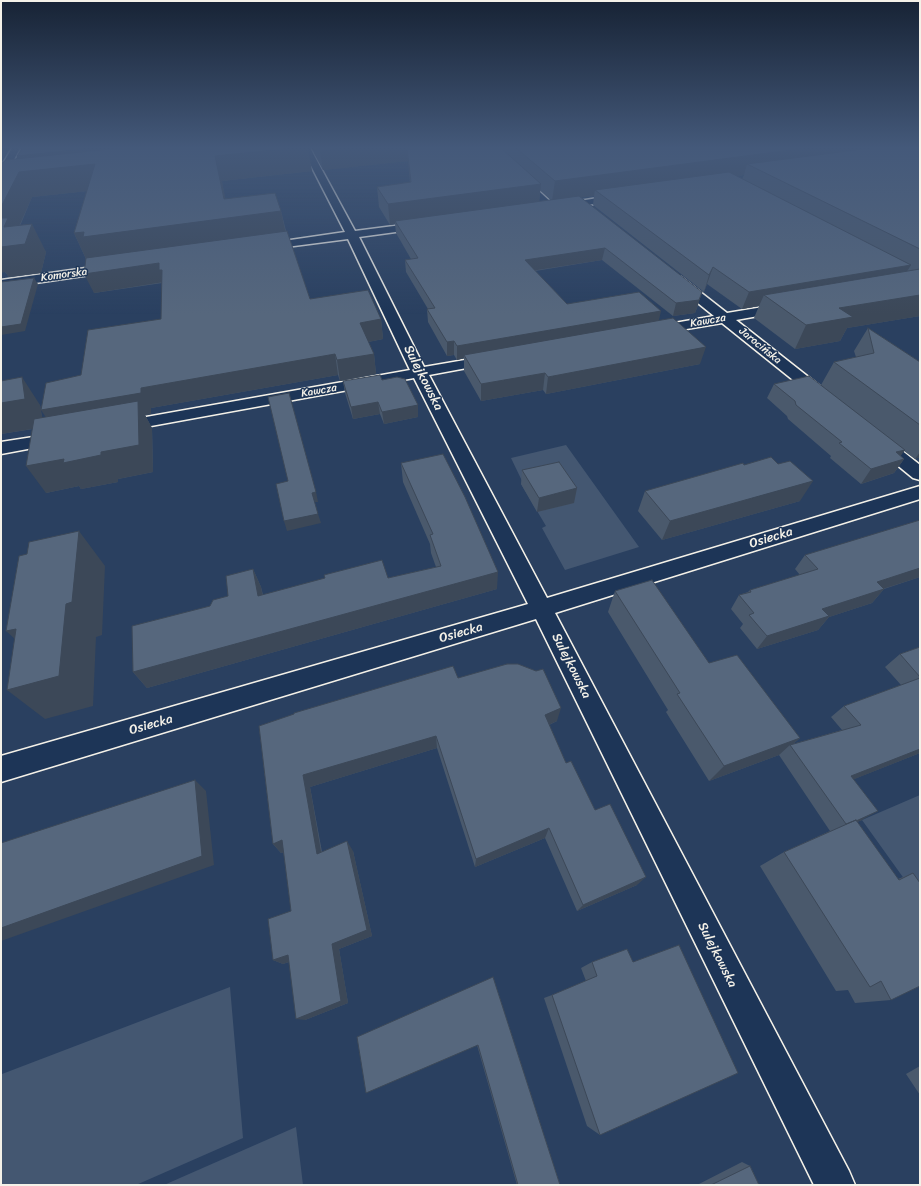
<!DOCTYPE html>
<meta charset="utf-8">
<style>
body{margin:0}
#map{position:relative;width:921px;height:1186px;overflow:hidden;background:#2a4060;font-family:Sriracha,sans-serif}
canvas{display:block}
.frame{position:absolute;inset:0;border:2px solid #f4f1e8;pointer-events:none}
</style>
<div id="map">
<canvas width="921" height="1186"></canvas>
<div class="frame"></div>
</div>
<script>
const ctx = document.querySelector('canvas').getContext('2d');
ctx.lineJoin = 'round';
function paint(path, color) {
  ctx.fillStyle = color;
  ctx.fill(path, 'evenodd');
}
function shape(rows) {
  const path = new Path2D();
  for (const r of rows) {
    path.moveTo(r[0], r[1]);
    for (let i = 2; i < r.length; i += 2) path.lineTo(r[i], r[i + 1]);
  }
  return path;
}
function stroke(path, color, width, dash) {
  ctx.strokeStyle = color;
  ctx.lineWidth = width;
  ctx.lineCap = dash ? 'butt' : 'round';
  ctx.setLineDash(dash || []);
  ctx.stroke(path);
}
function write(font, color, halo, rows, align = 'center') {
  ctx.font = font + ' Sriracha,sans-serif';
  ctx.lineWidth = 3;
  ctx.setLineDash([]);
  ctx.textBaseline = 'middle';
  ctx.strokeStyle = halo;
  ctx.fillStyle = color;
  for (const [text, x, y, turn = 0] of rows) {
    ctx.save();
    ctx.translate(x, y);
    ctx.rotate((+turn || 0) * Math.PI / 180);
    ctx.textAlign = isNaN(turn) ? turn : align;
    if (halo) ctx.strokeText(text, 0, 0);
    ctx.fillText(text, 0, 0);
    ctx.restore();
  }
}
paint(shape([
 [566,445,639,547,565,570,542,528,546,526,521,484,523,483,511,458],
 [920,795,920,901,862,820],
 [230,987,243,1138,136,1185,1,1185,2,1074],
 [296,1127,303,1185,164,1185]
]), '#445771');
const minor = shape([
 [12,148,20,148,6,175,1,178,1,167,12,148],
 [302,148,310,148,355,231,425,222,430,225,425,228,359,237,424,367,494,355,499,356,501,359,499,362,494,363,429,375,547,598,920,486,920,499,555,613,849,1171,855,1185,814,1185,536,619,1,782,1,756,528,604,414,378,118,432,112,431,109,427,112,423,118,422,410,370,348,239,263,250,259,249,257,247,259,245,263,244,345,232,302,148],
 [483,148,492,148,554,205,623,194,628,197,623,200,558,209,554,208,550,210,546,209,483,148],
 [114,264,118,265,120,268,118,271,1,288,1,280,114,264],
 [677,276,681,277,727,313,787,303,792,304,794,307,792,310,736,320,830,394,832,397,830,400,824,402,818,400,722,323,651,335,646,334,644,331,646,328,714,316,673,283,671,280,673,277,677,276],
 [59,433,65,434,68,438,65,442,1,454,1,442,59,433],
 [880,437,886,438,920,465,920,480,913,478,874,446,871,442,874,438,880,437]
]);
stroke(minor, '#f4f1e8', 3);
paint(minor, '#1d3557');
paint(shape([
 [314,148,920,148,920,316,847,328,840,341,795,349,754,318,759,306,742,309,707,284,704,292,593,205,594,196,581,197,698,305,695,313,673,316,602,260,535,271,567,304,659,320,700,364,546,394,543,390,481,401,464,371,464,358,457,360,454,355,447,356,428,322,427,309,428,309,406,272,405,260,411,259,396,233,395,224,390,225,379,207,377,187,410,183,408,161,323,170,314,153],
 [744,175,742,179,736,176],
 [540,190,551,200,539,202],
 [1,164,312,171,222,181,225,199,281,211,286,231,310,299,381,319,383,339,368,342,374,354,376,374,340,381,338,375,151,408,151,414,145,415,152,428,153,472,118,479,118,482,81,489,79,486,46,493,33,429,1,434,1,381,40,405,42,418,46,417,81,375,161,319,162,283,94,293,86,259,74,233,87,191,32,197,20,226,46,252,41,273,9,277,5,272],
 [868,328,920,362,920,457,915,459,904,451,900,456,904,459,894,473,861,484,830,458,831,456,788,419,787,416,767,398,774,384,821,385,834,362,856,357,854,351],
 [382,380,418,417,384,424,380,414,353,419,345,393,343,381],
 [401,463,497,589,147,688,133,672,210,606,228,596,253,569,261,587,263,595,388,578,436,567,431,553,430,544,403,482],
 [522,470,574,503,537,512,521,484],
 [645,491,800,501,662,540,638,511],
 [805,555,920,577,884,589,872,603,829,617,818,630,757,649,740,628,743,624,731,609,739,595,748,592,750,590,800,575,795,569],
 [615,591,709,663,800,738,793,744,842,730,831,717,844,706,901,685,885,667,900,654,920,647,920,753,854,779,862,820,857,822,898,879,913,873,891,1000,855,1003,848,990,836,991,760,866,784,852,830,831,779,755,709,781,666,712,668,710,608,612],
 [458,678,557,721,549,725,566,763,595,810,637,885,577,911,545,838,475,867,437,748,310,787,322,852,353,851,372,936,339,949,348,1003,305,1020,289,962,283,964,273,960,291,911,284,852,281,853,273,844,259,726],
 [627,949,600,1135,587,1126,544,998,552,995,586,981,581,968,592,962],
 [493,977,560,1185,517,1185,477,1045],
 [920,1066,920,1095,906,1074],
 [742,1162,750,1166,759,1185,697,1185]
]), '#4a596c');
paint(shape([
 [92,148,277,148,97,167,106,189,32,197,16,233,32,224,46,252,41,273,9,277,5,272,1,273,1,207,19,172,25,171,17,156],
 [294,148,308,148,312,171,222,181,229,218,281,211,287,239,87,261,74,233,224,199,215,156],
 [346,148,407,148,408,161,323,170,320,151],
 [806,148,898,148,747,164,744,175,601,195,595,190,594,196,552,201,555,181],
 [541,184,539,204,395,221,395,224,390,225,388,204],
 [605,248,602,260,524,272,525,260],
 [159,263,169,289,164,282,94,293,84,274],
 [911,265,901,281,764,295,759,306,742,309,749,292],
 [713,267,707,284,704,292,709,275],
 [34,278,38,284,25,331,1,335,1,327],
 [702,292,698,305,695,313,673,316,676,303],
 [920,295,920,316,847,328,840,341,795,349,806,325,839,308],
 [661,311,658,324,464,355,464,358,457,360,457,346],
 [381,319,383,339,363,343,360,323],
 [454,341,454,355,447,356,447,342],
 [706,347,700,364,546,394,548,377],
 [335,354,338,375,151,408,151,414,145,415,152,428,153,472,118,479,118,482,81,489,79,486,46,493,26,466,55,431,41,410,141,388],
 [374,354,376,374,340,381,337,360],
 [545,373,543,390,481,401,481,384],
 [22,377,40,405,44,427,1,434,1,403],
 [378,402,380,414,353,419,351,407],
 [418,405,418,417,384,424,382,412],
 [905,450,896,462,904,459,894,473,861,484,871,469,896,452],
 [920,452,920,457,915,459],
 [813,481,800,501,662,540,670,521],
 [577,488,574,503,537,512,539,498],
 [316,492,318,502,315,502,312,493],
 [318,514,321,523,287,531,284,521],
 [79,531,105,566,102,635,96,637,93,706,45,719,7,690,66,604],
 [920,568,920,577,864,595,877,582],
 [253,569,261,587,266,613,258,596],
 [498,572,497,589,147,688,133,672],
 [884,589,872,603,829,617,818,630,757,649,767,636,822,609],
 [16,629,42,663,6,631],
 [561,708,557,721,542,728,545,715],
 [436,736,437,748,310,787,323,863,317,854,303,775],
 [800,738,791,746,790,745,779,755,709,781,724,766],
 [920,749,920,753,837,786,851,776],
 [195,780,206,791,214,865,1,941,1,928],
 [878,811,862,820,832,834,847,825],
 [549,828,545,838,475,867,476,859],
 [282,840,291,850,281,853,273,844],
 [347,841,353,851,372,936,339,949,348,1003,305,1020,296,1019,332,944],
 [646,877,637,885,577,911,583,905],
 [288,955,297,959,283,964,273,960]
]), '#3c4858');
const building = shape([
 [23,148,92,148,17,156,23,148],
 [119,148,294,148,215,156,224,199,275,193,281,211,83,237,84,232,74,233,95,164,19,172,1,207,1,164,6,160,119,148],
 [319,148,346,148,320,151,319,148],
 [407,148,501,148,541,184,388,204,377,187,411,182,407,148],
 [516,148,806,148,555,181,516,148],
 [871,148,920,148,920,249,747,164,871,148],
 [729,172,911,265,749,292,713,267,709,275,595,190,729,172],
 [579,196,702,292,699,300,676,303,605,248,525,260,567,304,639,292,661,311,457,346,454,341,447,342,427,309,435,308,405,260,418,258,395,221,579,196],
 [1,218,8,218,4,227,32,224,25,244,1,247,1,218],
 [287,231,310,299,368,290,381,319,360,323,374,354,337,360,335,354,141,388,141,393,41,410,46,383,81,375,88,330,161,319,162,270,159,270,159,263,84,274,86,258,287,231],
 [920,269,920,295,839,308,853,317,806,325,764,295,920,269],
 [34,278,21,324,1,327,1,282,34,278],
 [673,318,706,347,548,377,545,373,481,384,464,355,673,318],
 [868,328,920,362,920,425,834,362,874,353,868,328],
 [380,375,382,380,397,377,405,379,418,405,382,412,378,402,351,407,343,381,380,375],
 [809,376,905,450,896,452,904,459,871,469,839,443,842,442,796,405,795,401,774,384,809,376],
 [22,377,25,399,1,403,1,381,22,377],
 [289,393,316,492,312,493,318,514,284,521,276,484,288,481,268,397,289,393],
 [138,401,139,445,101,452,101,455,63,463,64,459,26,466,34,419,138,401],
 [443,454,465,497,498,572,133,672,132,626,210,606,213,600,228,596,226,576,253,569,258,596,325,578,324,575,382,560,388,578,441,566,430,535,433,534,401,463,443,454],
 [771,457,778,464,790,461,813,481,670,521,645,491,743,463,744,465,771,457],
 [559,462,577,488,539,498,522,470,559,462],
 [920,520,920,568,877,582,884,589,822,609,829,616,767,636,749,615,754,613,739,595,751,592,750,590,818,569,805,555,920,520],
 [79,531,72,602,66,604,59,676,7,690,16,629,6,631,19,556,27,554,29,542,79,531],
 [652,580,709,663,737,655,800,738,724,766,677,694,680,693,615,591,652,580],
 [920,647,920,677,900,654,920,647],
 [507,664,518,664,536,671,543,669,561,708,545,715,566,763,571,761,595,810,610,804,646,877,583,905,549,828,476,859,436,736,303,775,317,854,347,841,367,930,332,944,341,1001,296,1019,288,955,273,960,268,919,291,911,282,840,273,844,259,726,294,714,294,713,453,666,458,678,507,664],
 [920,678,920,749,851,776,878,811,856,821,856,820,846,824,790,745,861,725,844,706,920,678],
 [195,780,202,856,1,928,1,843,195,780],
 [856,820,899,880,913,873,920,883,920,986,891,1000,881,981,870,987,784,852,856,820],
 [679,945,738,1073,600,1135,552,995,597,976,592,962,627,949,633,962,679,945],
 [493,977,560,1185,518,1185,478,1045,366,1093,357,1037,493,977],
 [750,1166,759,1185,711,1185,750,1166]
]);
paint(building, '#56677d');
stroke(building, '#3c4858', 1);
const sky = ctx.createLinearGradient(0, 0, 0, 314);
sky.addColorStop(0, '#172335');
sky.addColorStop(0.47, '#44597a');
sky.addColorStop(1, '#44597a00');
ctx.fillStyle = sky;
ctx.fillRect(0, 0, 921, 314);
write('11px', '#f4f1e8', '#1d3557', [
 ["Komorska",64,275,-8],
 ["Kawcza",708,321,-10],
 ["Jarocińska",760,346,39],
 ["Kawcza",319,391,-10]
]);
write('13px', '#f4f1e8', '#1d3557', [
 ["Sulejkowska",423,378,63],
 ["Osiecka",771,538,-17],
 ["Osiecka",461,633,-16],
 ["Sulejkowska",571,666,63],
 ["Osiecka",151,725,-16],
 ["Sulejkowska",717,955,63]
]);
</script>
